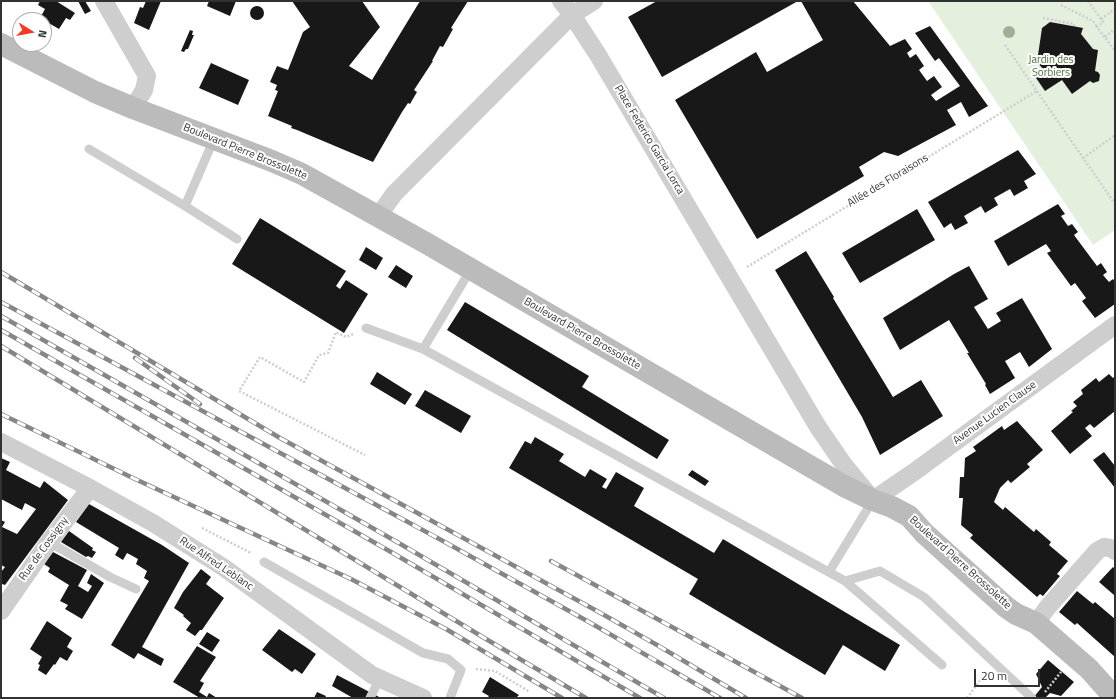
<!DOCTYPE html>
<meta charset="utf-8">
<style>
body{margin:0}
#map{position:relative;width:1116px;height:699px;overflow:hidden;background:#fff;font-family:"Titillium Web",sans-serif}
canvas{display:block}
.frame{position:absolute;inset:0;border:2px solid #313131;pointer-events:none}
.north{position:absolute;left:12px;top:12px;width:40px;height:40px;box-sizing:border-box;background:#fff;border:1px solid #adadad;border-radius:50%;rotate:101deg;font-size:11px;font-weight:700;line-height:16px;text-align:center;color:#313131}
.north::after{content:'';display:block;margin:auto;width:14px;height:18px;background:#f63925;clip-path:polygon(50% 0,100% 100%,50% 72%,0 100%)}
.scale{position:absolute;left:974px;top:669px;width:66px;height:18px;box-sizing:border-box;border:2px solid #313131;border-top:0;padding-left:5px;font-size:12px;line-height:14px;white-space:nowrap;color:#313131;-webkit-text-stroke:3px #fff;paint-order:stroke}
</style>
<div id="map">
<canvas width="1116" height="699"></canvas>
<div class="frame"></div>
<div class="north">N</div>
<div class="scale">20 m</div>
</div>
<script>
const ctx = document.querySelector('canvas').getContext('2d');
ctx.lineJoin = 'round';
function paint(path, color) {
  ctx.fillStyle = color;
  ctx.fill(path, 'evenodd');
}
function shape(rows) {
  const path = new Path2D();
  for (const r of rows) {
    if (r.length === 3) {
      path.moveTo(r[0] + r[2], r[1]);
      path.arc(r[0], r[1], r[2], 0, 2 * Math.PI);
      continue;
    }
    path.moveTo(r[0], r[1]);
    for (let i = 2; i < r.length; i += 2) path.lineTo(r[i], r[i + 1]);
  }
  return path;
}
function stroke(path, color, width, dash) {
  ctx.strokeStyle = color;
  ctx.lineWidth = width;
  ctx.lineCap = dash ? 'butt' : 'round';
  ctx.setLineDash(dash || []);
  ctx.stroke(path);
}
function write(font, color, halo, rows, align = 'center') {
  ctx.font = font + ' "Titillium Web",sans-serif';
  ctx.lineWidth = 4;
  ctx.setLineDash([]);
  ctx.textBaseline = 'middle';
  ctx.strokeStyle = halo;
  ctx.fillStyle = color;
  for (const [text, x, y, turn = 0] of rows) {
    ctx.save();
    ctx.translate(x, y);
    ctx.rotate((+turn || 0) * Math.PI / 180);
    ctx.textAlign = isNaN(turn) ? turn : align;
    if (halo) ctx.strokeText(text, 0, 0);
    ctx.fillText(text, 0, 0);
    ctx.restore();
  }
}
paint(shape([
 [928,1,1115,1,1115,230,1093,245]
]), '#e4efde');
paint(shape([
 [40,1,56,1,75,13,70,20,66,18,59,29,40,18,45,9,38,5],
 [78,1,85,1,91,11,85,14],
 [146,1,161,1,149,30,134,23,140,7,143,8],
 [209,1,236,1,230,16,207,6],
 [292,1,362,1,380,27,349,66,372,80,420,1,468,1,451,28,453,29,443,47,440,46,432,61,433,61,414,90,417,92,410,104,408,103,402,112,373,162,297,130,291,128,292,126,268,116,278,91,275,90,277,85,270,82,277,66,288,70,303,32,310,27],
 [657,1,798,1,662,77,628,17],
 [801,1,853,1,890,46,905,39,912,49,907,53,910,58,916,54,924,66,919,70,927,81,934,76,942,87,931,95,936,101,960,86,939,58,935,61,915,33,930,26,988,106,969,117,961,102,947,110,956,125,898,156,884,152,859,167,864,176,757,239,675,100,756,52,767,72,823,40],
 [257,13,7],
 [1050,22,1083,28,1081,34,1093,49,1098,50,1095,71,1098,72,1100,75,1099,81,1093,83,1090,81,1072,94,1062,80,1045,91,1034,75,1043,69,1037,62,1042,28],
 [190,30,193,31,192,35,194,35,188,49,186,49,184,52,181,51],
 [211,63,249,80,238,105,199,88],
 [1018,150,1036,174,1024,181,1028,188,1014,196,1010,189,994,198,998,205,985,213,981,206,964,216,968,223,955,230,951,223,944,228,928,202],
 [1058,204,1065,214,1061,216,1068,226,1072,224,1078,232,1074,235,1097,266,1101,263,1107,272,1103,275,1109,282,1113,279,1115,282,1115,304,1095,318,1082,301,1086,298,1075,283,1071,286,1047,253,1051,251,1046,244,1008,266,994,241],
 [917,209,935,240,860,283,842,253],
 [260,218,346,271,336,286,340,289,346,280,368,294,344,333,232,264],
 [366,247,383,258,376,270,359,260],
 [806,251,834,297,833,298,893,397,921,380,943,416,880,455,862,417,775,270],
 [396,265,413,276,406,288,388,277],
 [969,266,988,299,974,307,988,329,1001,321,996,313,1022,298,1052,349,1029,367,1020,352,1007,360,1005,361,1015,378,990,394,985,385,986,384,967,353,969,353,949,320,900,350,883,318,954,274],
 [465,302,589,376,582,387,669,440,657,459,447,330],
 [377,372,412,394,405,405,370,384],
 [1109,374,1113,378,1115,376,1115,411,1094,428,1090,424,1085,428,1092,436,1070,454,1051,431,1073,412,1071,411,1077,406,1073,402,1083,394,1081,390,1096,378,1099,382],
 [425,390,471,416,461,433,415,406],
 [1017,421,1043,450,1027,464,1030,467,1011,483,1008,480,1000,488,994,502,1003,510,1005,507,1034,532,1036,529,1051,542,1049,545,1068,561,1057,574,1060,576,1043,596,1040,594,1037,597,970,538,973,535,961,525,963,498,959,498,960,477,964,477,965,458,976,451,973,447,1002,426,1004,430],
 [535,437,564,454,559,461,585,477,590,469,607,479,602,487,606,489,616,472,644,488,634,506,714,553,723,539,900,645,885,671,843,645,825,675,689,594,698,579,509,468,525,441,531,444],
 [1104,452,1115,466,1115,488,1093,460],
 [1,458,10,462,6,470,40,488,44,481,68,500,5,585,2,584,1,585,1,572,5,567,1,565,1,520,5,522,2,527,17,534,36,509,25,503,22,510,1,499],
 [692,470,709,481,705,486,688,475],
 [89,504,162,545,189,563,142,647,164,659,161,666,138,653,134,659,111,645,149,581,144,578,147,571,136,564,138,559,127,553,123,560,115,555,119,548,76,522],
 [69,531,93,548,92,550,96,552,92,558,88,556,86,557,61,542],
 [53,552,87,570,78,586,88,592,92,586,87,583,91,574,104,583,82,619,65,609,68,605,60,601,69,585,48,572,50,568,44,564],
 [1113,567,1115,569,1115,593,1114,595,1099,582],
 [201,569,211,577,206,584,224,598,202,630,200,630,195,636,186,630,191,623,183,616,184,615,174,608,183,592],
 [1077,591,1093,604,1095,602,1115,619,1115,657,1077,623,1075,625,1059,612],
 [47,621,72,638,67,647,73,651,67,661,60,657,55,665,54,664,46,675,38,670,40,665,38,664,42,657,30,649],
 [279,629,316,654,302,674,295,669,292,672,262,650],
 [207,632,220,640,212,652,199,644],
 [197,646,216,657,200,681,204,683,199,692,207,697,209,693,217,698,200,698,173,682],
 [1048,660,1074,682,1061,696,1050,693,1045,698,1033,698,1042,687,1036,674],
 [337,675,381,698,353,698,332,686],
 [490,677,519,695,517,697,520,698,487,698,489,696,482,692],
 [317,692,326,696,325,698,314,698]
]), '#181818');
stroke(shape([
 [1088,1,1103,22,1097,27,1115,51],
 [1061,5,1093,21,1097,27],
 [1043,18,1074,24,1074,26],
 [1101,19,1115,9],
 [1105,37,1115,29],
 [1005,45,1115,204],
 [1083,158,1115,135],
 [747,267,1037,91],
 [353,334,346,337,336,332,328,353,319,355,304,382,260,357,239,391,365,455],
 [202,528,251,553],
 [476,669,495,671,530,692],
 [1045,692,1061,672],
 [967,698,984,675]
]), '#cecece', 2.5, [2, 2]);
stroke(shape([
 [89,149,185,206,237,239],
 [185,206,214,139],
 [366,328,423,349,845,581,942,665],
 [423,349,471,269],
 [49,542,110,577,136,589],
 [264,562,423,653,448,659,461,670,450,698],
 [829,572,873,500],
 [845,581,880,571,924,597,1032,698],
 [370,698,380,678]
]), '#cecece', 9);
stroke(shape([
 [104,1,147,76,144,90,133,108],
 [561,1,572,15,598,55,818,427,844,465,873,500,914,472,1115,325],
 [379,215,394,194,572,15,594,1],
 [1,442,90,488,153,523,223,567,372,675,423,698],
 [1,611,49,542,90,488],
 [1036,623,1047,608,1097,551,1104,547,1110,548,1115,551]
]), '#cecece', 18);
stroke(shape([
 [1,44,95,92,133,108,272,161,302,174,426,243,844,486,873,500,892,507,909,516,924,533,1006,607,1016,614,1036,623,1089,669,1115,698]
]), '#bbb', 22);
const rail = shape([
 [1,272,280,438,597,611,657,645,746,698],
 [1,302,443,541,589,622,720,698],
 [1,316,397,542,664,698],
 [1,330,391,552,640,698],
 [1,346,486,639,586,698],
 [135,358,200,404],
 [1,414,135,479,351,579,446,629,562,698],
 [551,561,802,698]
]);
stroke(rail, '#868686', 4.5);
stroke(rail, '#fff', 3, [9]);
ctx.fillStyle = '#9bb192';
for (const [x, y] of [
 [1009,32]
]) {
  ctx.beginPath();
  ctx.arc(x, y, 6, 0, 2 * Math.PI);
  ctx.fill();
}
write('11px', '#4a7139', '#fff', [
 ["Jardin des",1051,60],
 ["Sorbiers",1051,73]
]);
write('11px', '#313131', '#fff', [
 ["Place Federico Garcia Lorca",649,140,59],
 ["Boulevard Pierre Brossolette",245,152,22],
 ["Allée des Floraisons",888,181,-31],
 ["Boulevard Pierre Brossolette",582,334,30],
 ["Avenue Lucien Clause",995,413,-36],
 ["Rue de Cossigny",44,549,-54],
 ["Boulevard Pierre Brossolette",960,563,42],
 ["Rue Alfred Leblanc",216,564,34]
]);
</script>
